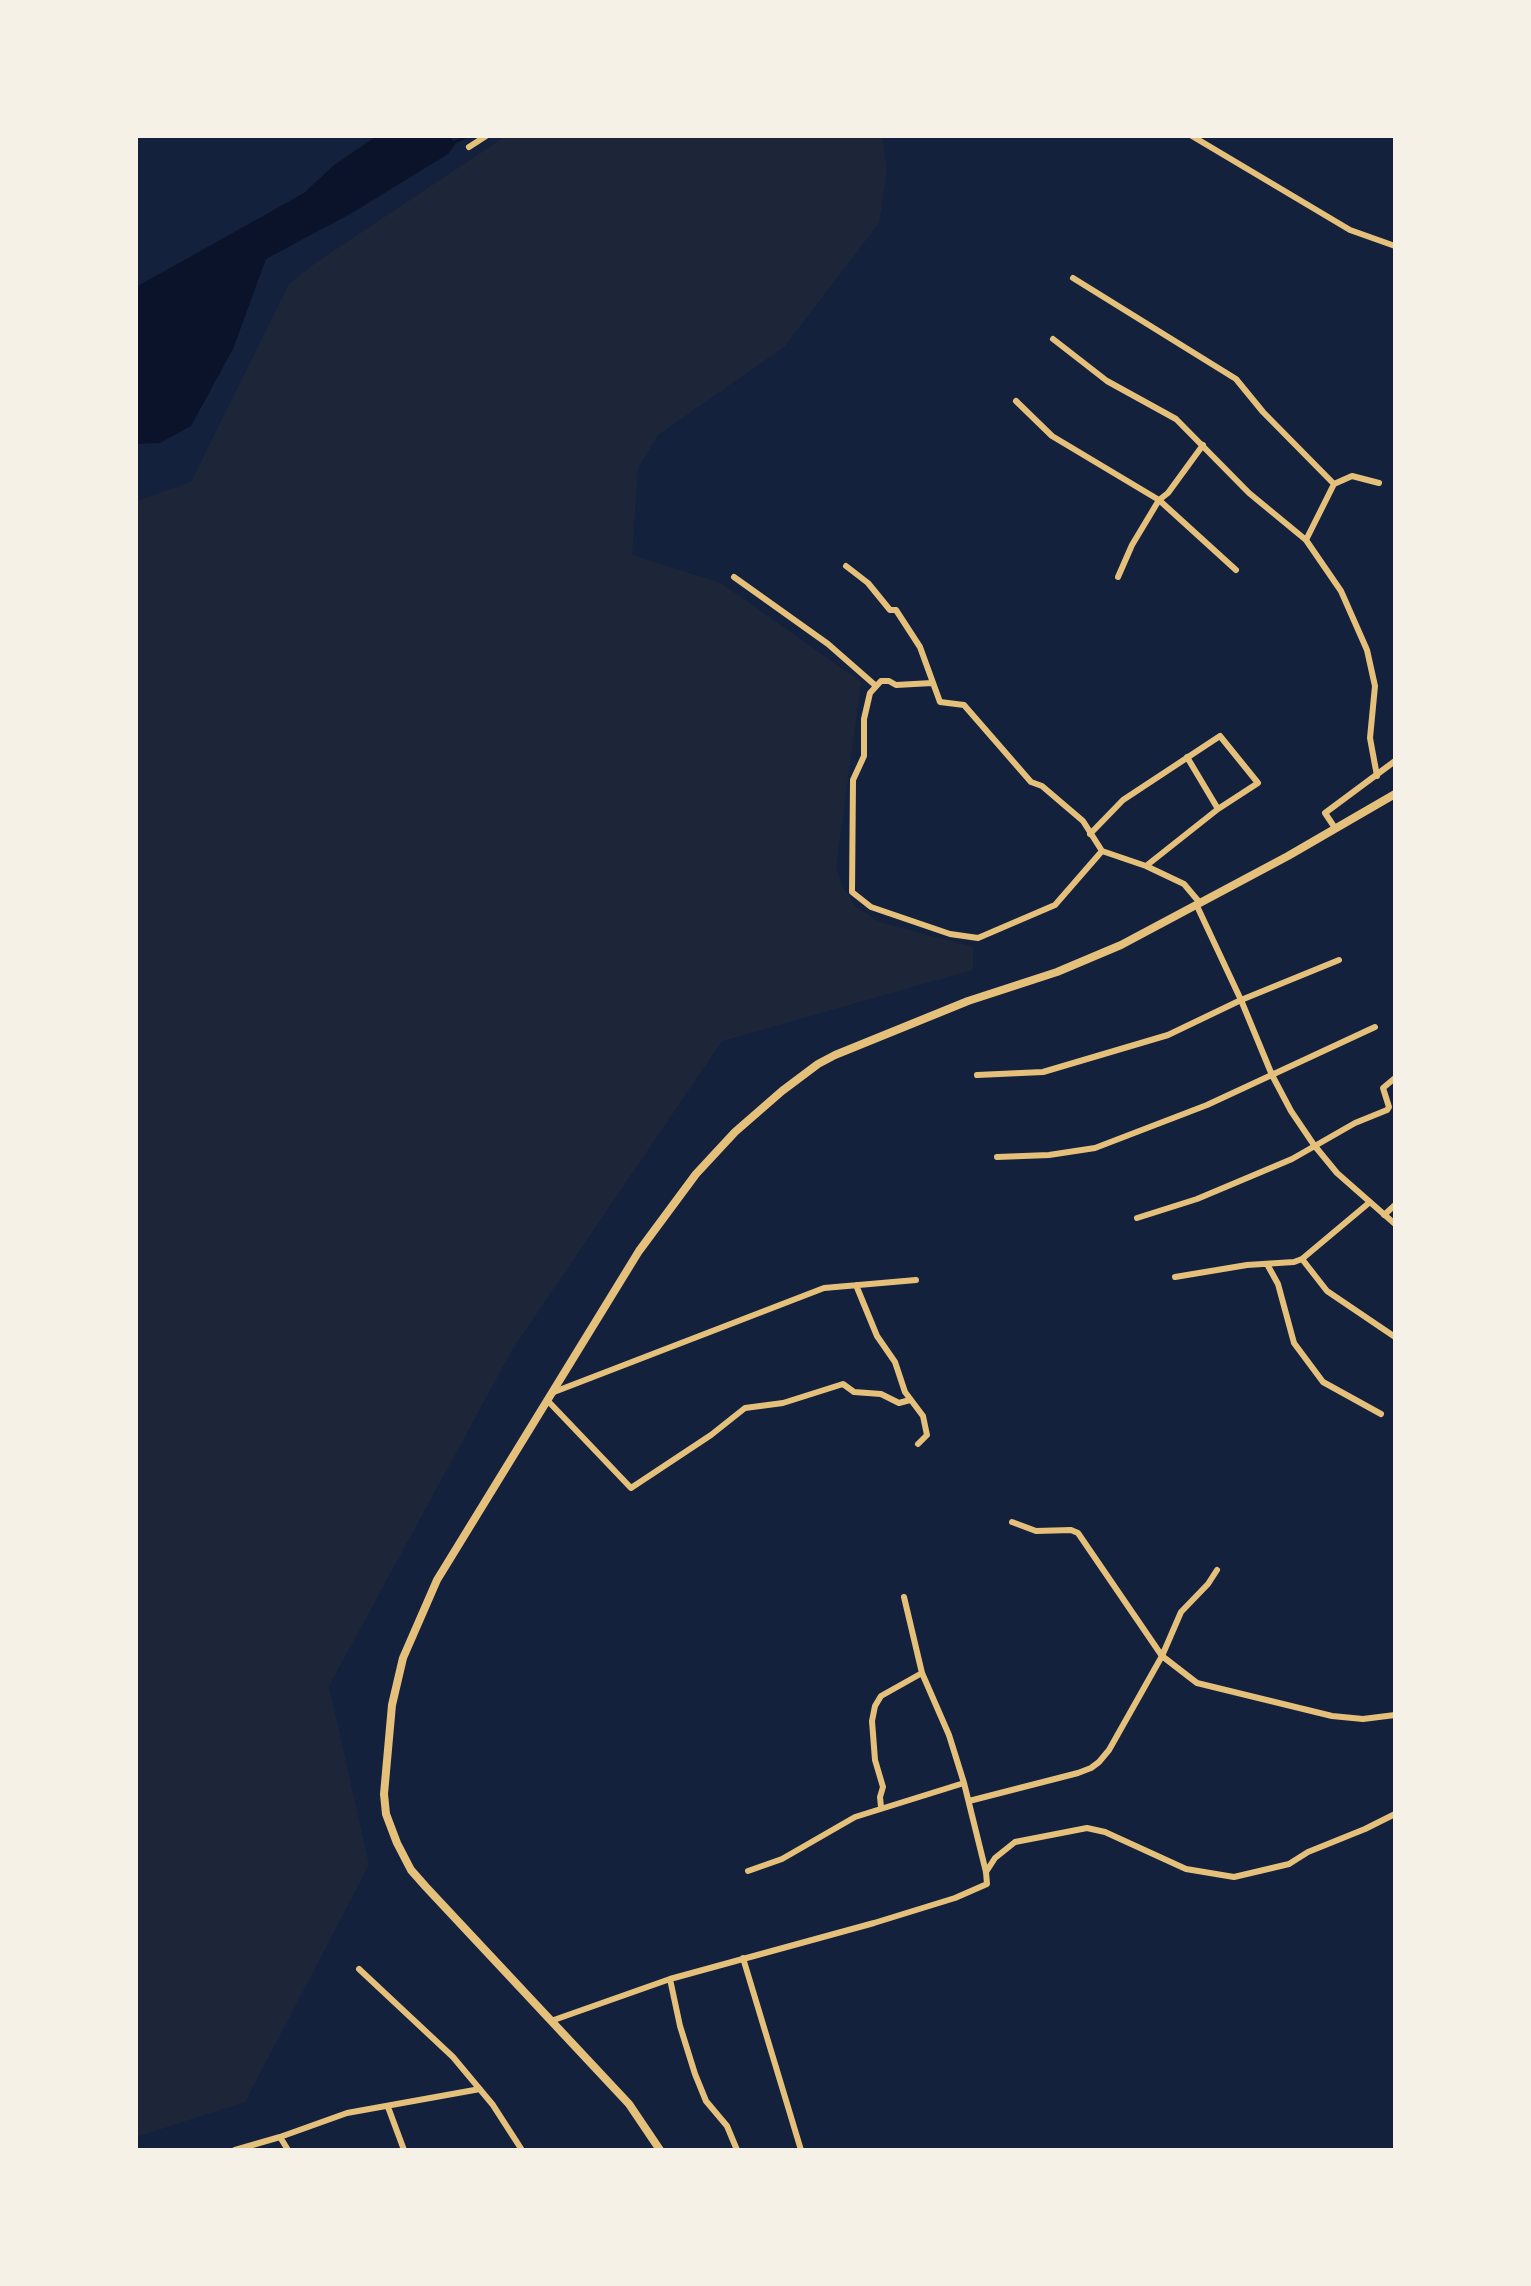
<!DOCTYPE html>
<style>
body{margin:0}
#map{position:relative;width:1531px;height:2286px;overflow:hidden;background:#14213d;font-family:"Libre Baskerville",serif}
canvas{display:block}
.frame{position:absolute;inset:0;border:138px solid #f6f1e7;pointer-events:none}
</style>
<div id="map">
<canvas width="1531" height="2286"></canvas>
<div class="frame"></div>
</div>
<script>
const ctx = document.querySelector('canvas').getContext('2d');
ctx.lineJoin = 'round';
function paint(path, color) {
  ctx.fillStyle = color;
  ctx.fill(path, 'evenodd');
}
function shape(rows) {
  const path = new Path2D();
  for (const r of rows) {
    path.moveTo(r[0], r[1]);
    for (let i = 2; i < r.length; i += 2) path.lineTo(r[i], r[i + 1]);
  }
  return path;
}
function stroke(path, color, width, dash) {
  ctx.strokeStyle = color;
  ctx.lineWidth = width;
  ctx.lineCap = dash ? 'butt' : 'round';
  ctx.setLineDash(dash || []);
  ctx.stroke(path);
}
paint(shape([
 [506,136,882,136,887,171,879,223,784,347,658,435,638,468,632,555,721,583,861,682,836,868,843,887,855,906,879,922,973,947,973,970,722,1041,512,1350,329,1686,369,1865,245,2102,136,2137,136,501,191,482,289,284,314,264]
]), '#1d2539');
paint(shape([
 [377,136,448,136,456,143,448,154,352,213,266,259,233,349,191,426,160,443,136,444,136,287,304,193,334,165]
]), '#0b132b');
stroke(shape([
 [453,143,468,136]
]), '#0b132b', 3);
stroke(shape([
 [1192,136,1350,230,1395,246],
 [469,147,486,136],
 [1073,278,1236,379,1263,412,1334,484],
 [1053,339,1107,381,1176,419,1249,493,1306,540,1341,591,1367,650,1375,686,1370,738,1377,776],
 [1016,401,1052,436,1159,500,1168,493,1203,445],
 [1306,540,1334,484,1352,476,1379,483],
 [846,566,868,583,890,610,896,610,920,647,940,702,964,705,1031,782,1042,786,1083,821,1102,851,1146,866,1184,884,1200,903],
 [734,577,828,644,876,686],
 [1118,577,1132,545,1159,500,1236,570],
 [932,683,896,685,889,681,881,681,870,693,864,719,864,756,853,780,852,892,871,907,950,934,978,938,1055,905,1102,851],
 [1187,757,1218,809],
 [1335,828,1325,813,1395,761],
 [1090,834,1123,800,1220,736,1258,783,1218,809,1146,866],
 [1197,906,1241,1000,1272,1075,1291,1111,1314,1145,1337,1173,1395,1224],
 [977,1075,1043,1072,1168,1035,1241,1000,1339,960],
 [997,1157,1049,1155,1095,1148,1207,1105,1375,1027],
 [1384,1215,1395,1205],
 [1137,1218,1197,1199,1292,1159,1355,1123,1387,1110,1389,1107,1383,1088,1395,1078],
 [1302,1259,1327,1291,1395,1337],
 [1267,1264,1278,1284,1294,1343,1323,1382,1381,1414],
 [1175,1277,1247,1265,1294,1262,1302,1259,1370,1202],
 [856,1285,877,1336,895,1362,905,1392,923,1416,927,1435,918,1444],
 [554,1392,824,1288,916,1280],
 [548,1401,631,1488,711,1435,745,1408,783,1403,843,1384,854,1392,881,1394,899,1403,910,1400],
 [1012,1522,1036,1531,1071,1530,1078,1533,1162,1656,1197,1683,1332,1716,1363,1719,1395,1715],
 [969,1801,1078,1773,1091,1768,1099,1762,1109,1750,1162,1656,1181,1612,1208,1584,1217,1570],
 [881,1807,880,1797,883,1787,875,1760,872,1721,875,1706,881,1696,922,1673],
 [748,1871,782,1859,855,1817,964,1783],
 [986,1872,995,1858,1015,1842,1087,1828,1105,1832,1186,1869,1234,1877,1289,1864,1308,1852,1365,1829,1395,1814],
 [743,1958,801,2150],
 [359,1969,453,2057,493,2105,522,2150],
 [670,1979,680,2026,695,2074,706,2101,727,2126,737,2150],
 [551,2021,670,1979,874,1923,955,1898,987,1884,986,1872,964,1783,949,1735,922,1673,904,1597],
 [388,2107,404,2150],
 [280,2137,347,2113,480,2089],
 [235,2150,280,2137,288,2150]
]), '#e5c07b', 6);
stroke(shape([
 [660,2150,629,2104,426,1887,411,1870,397,1843,386,1814,384,1794,392,1705,403,1658,437,1580,639,1251,696,1174,735,1132,782,1091,818,1064,835,1055,968,1001,1057,972,1121,945,1288,856,1395,794]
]), '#e5c07b', 8);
</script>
